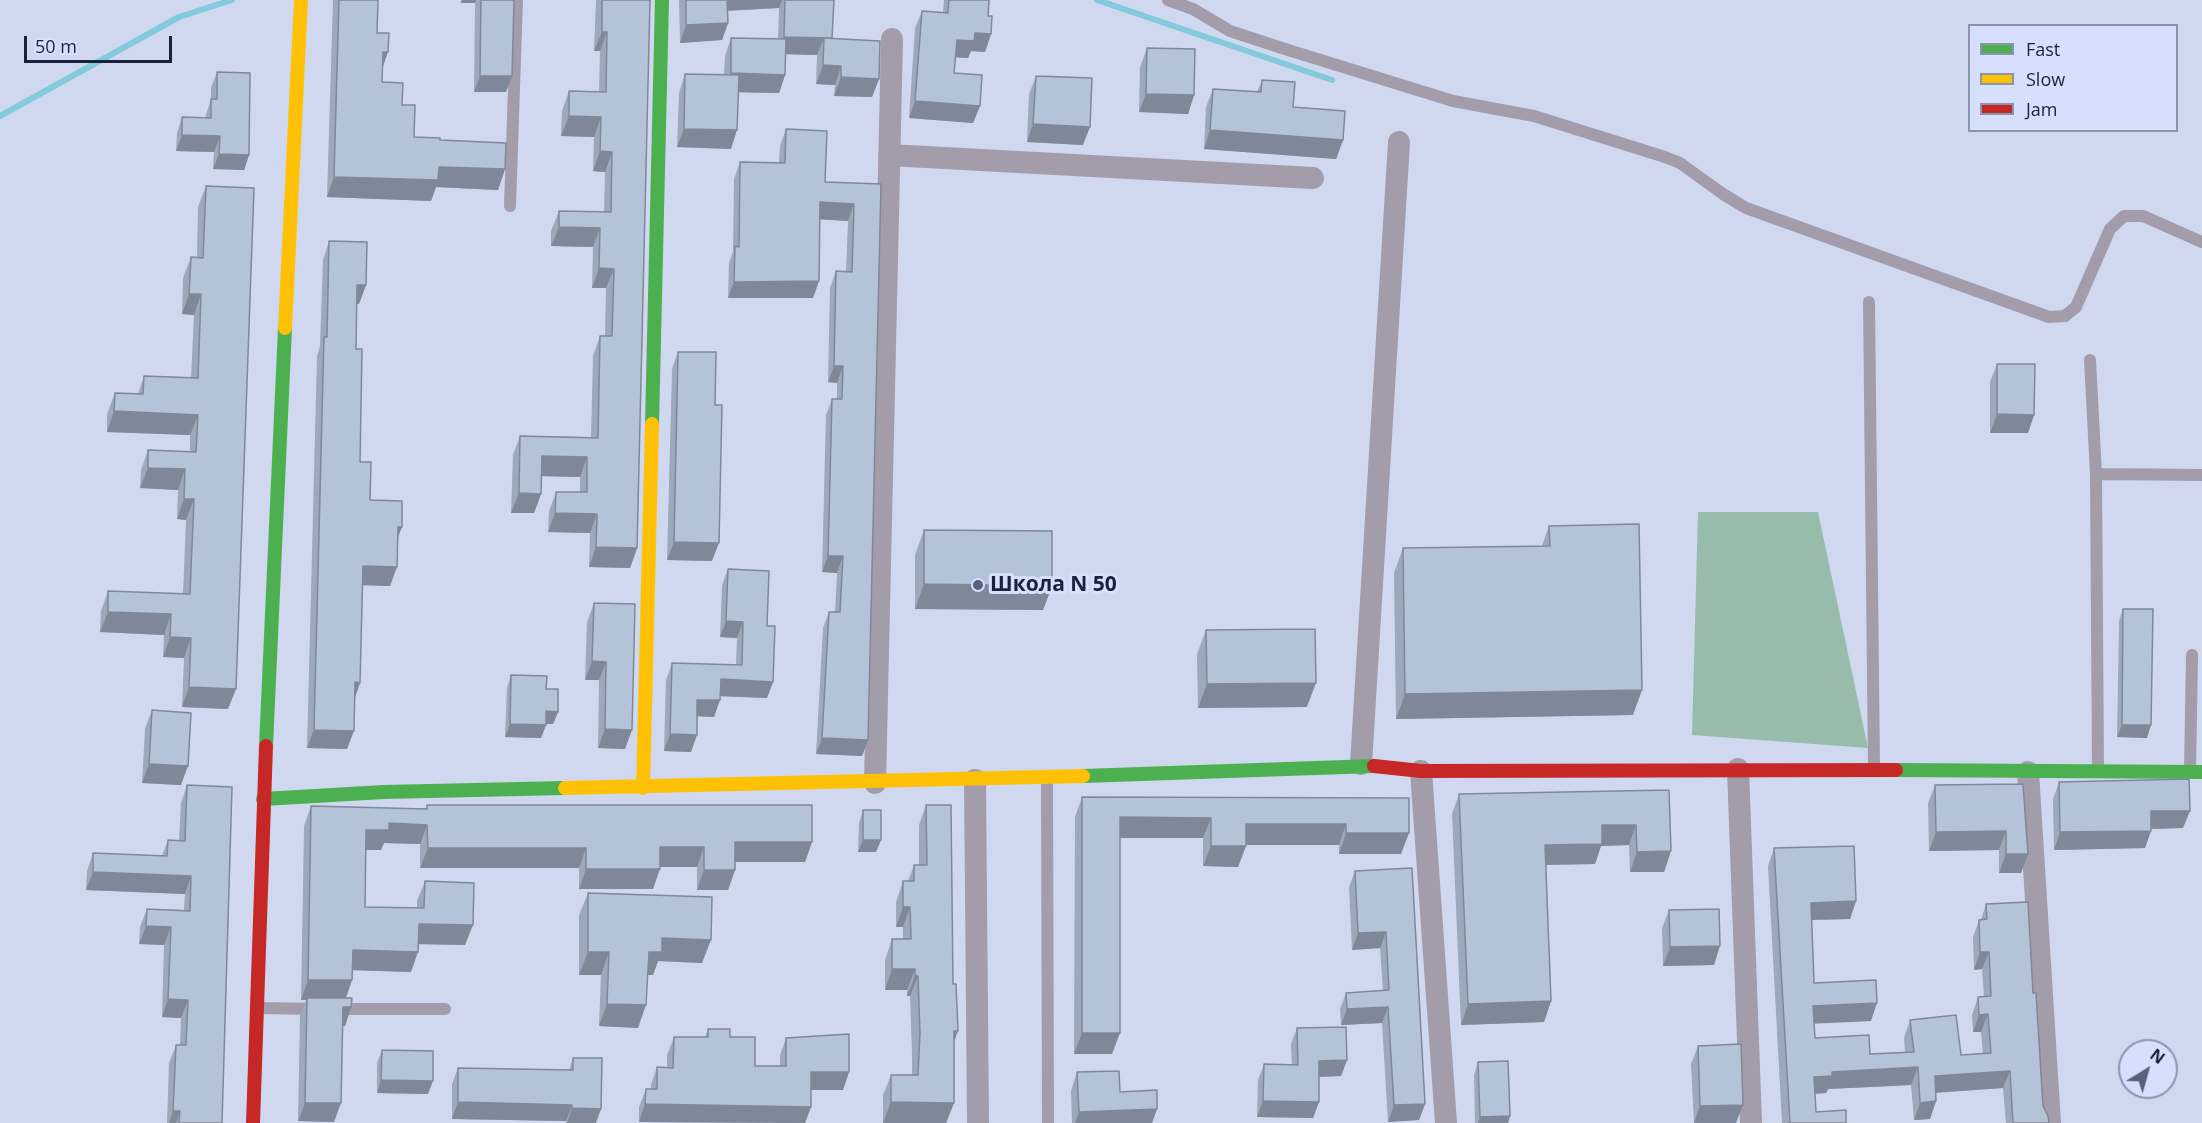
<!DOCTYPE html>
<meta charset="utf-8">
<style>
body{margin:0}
#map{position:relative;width:2202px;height:1123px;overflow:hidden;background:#d0d8f0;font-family:"Open Sans",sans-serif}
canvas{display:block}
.legend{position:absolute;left:1968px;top:24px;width:210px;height:108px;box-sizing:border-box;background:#d6e0fd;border:2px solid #8a94af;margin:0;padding:8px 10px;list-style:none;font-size:18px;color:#19213b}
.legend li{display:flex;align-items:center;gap:12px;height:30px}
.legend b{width:30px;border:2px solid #8a94af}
.north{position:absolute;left:2118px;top:1039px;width:60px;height:60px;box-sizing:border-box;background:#d6e0fd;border:2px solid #8a94af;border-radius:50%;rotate:37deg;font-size:16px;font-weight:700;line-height:24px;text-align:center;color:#19213b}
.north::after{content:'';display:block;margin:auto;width:21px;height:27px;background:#59617a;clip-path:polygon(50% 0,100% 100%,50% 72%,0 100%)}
.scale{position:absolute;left:24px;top:36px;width:148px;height:27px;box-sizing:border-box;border:3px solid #19213b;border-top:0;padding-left:8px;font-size:18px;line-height:21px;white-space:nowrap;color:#19213b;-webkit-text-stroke:4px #d6e0fd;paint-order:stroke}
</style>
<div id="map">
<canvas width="2202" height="1123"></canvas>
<ul class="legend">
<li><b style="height:8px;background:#4caf50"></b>Fast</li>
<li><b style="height:8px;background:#ffc107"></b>Slow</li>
<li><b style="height:8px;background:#c62828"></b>Jam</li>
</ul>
<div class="north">N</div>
<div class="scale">50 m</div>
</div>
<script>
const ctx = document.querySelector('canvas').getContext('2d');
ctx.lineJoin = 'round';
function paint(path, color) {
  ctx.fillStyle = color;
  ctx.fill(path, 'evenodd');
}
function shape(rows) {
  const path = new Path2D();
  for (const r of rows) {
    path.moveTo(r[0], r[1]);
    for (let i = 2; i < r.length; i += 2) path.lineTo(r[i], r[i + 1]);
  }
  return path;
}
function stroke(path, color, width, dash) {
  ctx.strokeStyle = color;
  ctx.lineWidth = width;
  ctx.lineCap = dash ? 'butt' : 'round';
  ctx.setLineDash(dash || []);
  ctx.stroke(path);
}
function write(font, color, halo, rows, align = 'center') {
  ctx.font = font + ' "Open Sans",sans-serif';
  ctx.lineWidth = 6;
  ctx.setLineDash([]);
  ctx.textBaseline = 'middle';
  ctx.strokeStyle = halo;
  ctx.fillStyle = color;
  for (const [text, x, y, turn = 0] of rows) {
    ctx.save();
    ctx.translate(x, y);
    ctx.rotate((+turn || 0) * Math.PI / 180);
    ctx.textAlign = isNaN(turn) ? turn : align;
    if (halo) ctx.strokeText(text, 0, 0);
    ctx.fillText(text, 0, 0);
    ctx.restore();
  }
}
paint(shape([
 [1698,512,1818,512,1868,748,1692,735]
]), '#97bcac');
stroke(shape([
 [1097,0,1332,80],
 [0,116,179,17,232,0]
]), '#82cadc', 6);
stroke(shape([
 [1168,0,1193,9,1230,31,1285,49,1453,101,1534,116,1665,157,1680,163,1723,194,1746,208,2049,317,2065,316,2076,307,2110,229,2124,216,2143,216,2202,242],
 [510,206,517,0],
 [1869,302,1874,769],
 [2090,360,2096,474,2098,772],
 [2096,474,2202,475],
 [2190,771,2192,655],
 [1047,779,1048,1123],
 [258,1008,319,1009],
 [336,1009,445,1009]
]), '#a39cab', 12);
stroke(shape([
 [889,155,1313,178],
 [1361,764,1399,142],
 [1738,769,1751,1123],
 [1421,771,1446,1123],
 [2028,772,2050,1123],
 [975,780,978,1123],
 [875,783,892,39]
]), '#a39cab', 22);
stroke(shape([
 [652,424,662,0],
 [266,746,285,328],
 [1896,770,2202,772],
 [1083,776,1374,766],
 [263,799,384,792,565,788]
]), '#4caf50', 14);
stroke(shape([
 [285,328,301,0],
 [565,788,1083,776],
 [643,788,652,424]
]), '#ffc107', 14);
stroke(shape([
 [1374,766,1421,771,1896,770],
 [253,1123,266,746]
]), '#c62828', 14);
paint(shape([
 [333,0,378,0,377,33,383,67,382,82,402,105,414,137,440,140,505,169,498,190,436,187,431,201,327,197],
 [461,0,514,0,506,92,474,92,475,3,461,3],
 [596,0,650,0,637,548,630,568,589,567,590,533,548,532,549,511,556,492,580,492,580,477,541,476,541,494,534,513,511,513,513,455,520,436,591,437,593,356,600,336,605,336,606,288,592,288,593,247,551,246,551,231,559,211,604,212,605,172,593,171,594,137,561,136,562,111,569,91,599,92,600,51,594,51],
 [679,0,834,0,832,38,879,79,872,97,834,96,835,85,816,84,817,55,786,54,785,75,779,93,738,92,731,149,677,147,679,93,685,74,724,75,725,56,731,38,778,39,779,8,727,11,728,23,722,40,680,43],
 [944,0,989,0,988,16,991,34,985,52,971,51,968,58,956,57,954,73,980,106,973,123,909,118,915,28,922,11,943,12],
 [1147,48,1194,95,1188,114,1139,112,1140,67],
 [217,72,249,155,244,170,213,169,214,152,176,151,177,133,182,117,206,117,206,115,211,99,211,88],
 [1036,76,1083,145,1027,142,1029,94],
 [1262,80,1293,107,1343,140,1336,159,1204,149,1206,107,1213,89,1257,92],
 [786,129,825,182,881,184,868,740,862,756,816,754,823,628,829,612,835,612,837,573,822,572,826,415,832,399,837,399,837,383,828,382,830,288,836,271,846,272,848,221,819,219,819,281,813,298,728,298,729,263,733,251,734,179,740,162,779,163,780,146],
 [206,186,228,709,182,707,184,658,163,657,164,635,100,632,101,611,108,591,183,594,186,520,177,519,178,490,140,488,141,470,148,450,190,452,190,435,107,432,107,414,115,393,138,394,144,376,191,378,194,315,182,314,183,278,191,257,197,258,198,207],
 [329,241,366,285,359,304,357,304,356,349,360,462,370,500,398,538,390,586,363,585,355,698,347,749,307,748,317,356,320,346,323,260],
 [678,352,715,405,712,561,667,560,672,369],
 [1997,364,2034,415,2028,433,1990,433,1990,382],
 [1549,526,1633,715,1396,719,1394,573,1403,548,1542,546],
 [924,530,1052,586,1043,610,915,609,915,555],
 [728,569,767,626,773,682,767,698,720,696,714,717,697,716,691,752,664,751,666,680,672,663,736,665,737,638,720,637,722,585],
 [594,603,625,749,598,748,599,680,585,680,587,622],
 [2123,609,2147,738,2117,737,2119,621],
 [1206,630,1307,707,1198,708,1197,654],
 [511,675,546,689,558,712,553,724,546,724,541,738,505,737,507,688],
 [152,710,181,785,142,783,145,729],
 [2059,782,2183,828,2151,829,2145,848,2054,850,2053,799],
 [2023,784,2028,854,2021,873,1999,873,1999,850,1929,851,1928,803,1935,785],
 [187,785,222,1123,167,1123,169,1063,176,1045,180,1045,181,1018,162,1017,164,945,139,944,140,927,147,909,184,910,185,894,86,890,87,871,93,853,162,856,168,840,179,840,181,803],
 [1669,790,1671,851,1664,872,1630,872,1629,845,1601,846,1595,864,1546,865,1551,1001,1544,1022,1461,1025,1452,814,1459,794],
 [1082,797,1409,798,1401,854,1339,854,1339,845,1246,845,1238,867,1203,866,1203,838,1120,838,1112,1054,1074,1054,1075,817],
 [427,805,812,842,805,862,735,862,735,870,728,890,697,890,697,867,660,867,653,889,579,889,579,868,420,868,420,844,384,843,381,850,366,850,365,907,417,908,417,901,425,881,465,945,418,944,411,972,353,970,352,980,346,998,351,1007,345,1026,342,1026,334,1122,298,1121,300,1016,306,1000,301,1000,304,826,311,806,426,809],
 [926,805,953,984,954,1042,954,1103,946,1123,883,1123,883,1095,891,1075,912,1075,912,1054,910,996,907,996,907,990,885,990,885,960,892,939,903,939,903,927,896,927,896,902,903,881,908,881,914,865,919,865,919,825],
 [863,810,881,840,876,852,858,852,859,823],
 [1774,848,1856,901,1850,919,1811,920,1814,983,1871,1021,1814,1023,1815,1038,1870,1054,1905,1053,1904,1038,1910,1020,1961,1055,1983,1054,1981,1032,1973,1032,1972,1015,1978,997,1984,997,1982,969,1974,970,1973,937,1979,920,1981,920,1986,904,2033,993,2043,1106,2049,1123,2006,1123,2003,1088,1936,1093,1936,1101,1930,1119,1914,1120,1911,1085,1828,1089,1826,1093,1815,1094,1816,1112,1846,1123,1782,1123,1768,866],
 [1412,868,1425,1104,1419,1120,1388,1122,1382,1023,1341,1025,1340,1009,1346,993,1383,991,1380,948,1352,950,1349,887,1355,871],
 [588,893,702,963,658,961,653,975,648,975,638,1028,599,1026,601,975,579,975,579,915],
 [1669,910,1714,965,1663,966,1662,928],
 [1297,1028,1347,1060,1341,1076,1319,1077,1319,1102,1313,1118,1257,1117,1258,1080,1264,1064,1292,1065,1291,1044],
 [708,1029,730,1037,755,1066,780,1066,780,1055,786,1038,849,1072,843,1090,811,1090,811,1107,805,1123,639,1122,639,1107,646,1089,651,1089,651,1085,657,1067,667,1068,667,1055,674,1037,705,1037],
 [1698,1046,1736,1123,1694,1123,1691,1064],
 [382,1050,428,1094,377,1093,377,1063],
 [573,1058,596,1123,566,1123,566,1121,452,1119,452,1084,458,1068,569,1070],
 [1478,1062,1510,1116,1508,1123,1475,1123,1474,1075],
 [1077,1072,1157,1109,1152,1123,1072,1123,1071,1091]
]), '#9ca8bb');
paint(shape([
 [462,0,476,0,475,3,461,3],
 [724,0,782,0,779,8,720,11],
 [728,23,722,40,680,43,686,25],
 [602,32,607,32,600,51,594,51],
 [975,33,991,34,985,52,971,51,968,58,950,57,957,40],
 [784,37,824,38,817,55,778,54],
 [383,52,388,52,381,72],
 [823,65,841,66,835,85,816,84],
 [731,73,785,75,779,93,724,92],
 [480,76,512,76,506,92,474,92],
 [841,77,879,79,872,97,834,96],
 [1146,94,1194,95,1188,114,1139,112],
 [915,101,980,106,973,123,909,118],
 [569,116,601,117,594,137,561,136],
 [1033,124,1090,127,1083,145,1027,142],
 [684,129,737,130,731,149,677,147],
 [1210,130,1343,140,1336,159,1204,149],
 [182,135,220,136,214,152,176,151],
 [600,151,612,152,605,172,593,171],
 [219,154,249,155,244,170,213,169],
 [439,167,505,169,498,190,436,187,431,201,327,197,334,177],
 [820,202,854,204,848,221,814,219],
 [559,227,600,228,593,247,551,246],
 [599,268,614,269,606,288,592,288],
 [819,281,813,298,728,298,734,282],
 [357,285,366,285,359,304,351,304],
 [189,294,201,294,194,315,182,314],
 [834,366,843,366,837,383,828,382],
 [114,411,198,415,190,435,107,432],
 [1997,414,2034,415,2028,433,1990,433],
 [542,456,587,457,580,477,535,476],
 [148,468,185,469,178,490,140,488],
 [519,493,541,494,534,513,511,513],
 [184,499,194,499,186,520,177,519],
 [555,513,597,514,590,533,548,532],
 [398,527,402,527,395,545],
 [674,542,719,543,712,561,667,560],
 [596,547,637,548,630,568,589,567],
 [828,556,843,556,837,573,822,572],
 [363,566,397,567,390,586,356,585],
 [924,584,1052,586,1043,610,915,609],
 [108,612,171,614,164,635,100,632],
 [726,621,743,622,737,638,720,637],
 [170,637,191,638,184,658,163,657],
 [592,661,606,662,599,680,585,680],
 [721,679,773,682,767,698,715,696],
 [355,682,360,683,354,701],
 [1316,683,1307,707,1198,708,1207,684],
 [189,687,236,689,228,709,182,707],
 [1642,690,1633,715,1396,719,1405,694],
 [697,700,720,700,714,717,691,716],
 [546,711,558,712,553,724,541,724],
 [510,724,546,725,541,738,505,737],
 [2122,725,2151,725,2147,738,2117,737],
 [605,729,632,730,625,749,598,748],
 [314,730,354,731,347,749,307,748],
 [670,734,697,735,691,752,664,751],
 [822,738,868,740,862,756,816,754],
 [149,764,188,766,181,785,142,783],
 [2151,811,2190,811,2183,828,2145,829],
 [1120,817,1211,818,1203,838,1112,838],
 [389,823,427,825,420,844,384,843,381,850,359,850,366,830],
 [1246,824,1346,824,1339,845,1238,845],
 [1602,825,1636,825,1629,845,1601,846,1595,864,1538,865,1545,845],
 [2006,831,1999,850,1929,851,1936,832],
 [2151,831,2145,848,2054,850,2060,832],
 [1346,833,1409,833,1401,854,1339,854],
 [863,840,881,840,876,852,858,852],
 [735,842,812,842,805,862,727,862],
 [1211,846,1246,846,1238,867,1203,866],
 [660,847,704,847,697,867,653,867],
 [428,848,586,848,579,868,420,868],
 [1671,851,1664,872,1630,872,1637,852],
 [2006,854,2028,854,2021,873,1999,873],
 [586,869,660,869,653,889,579,889],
 [704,870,735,870,728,890,697,890],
 [93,872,191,876,185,894,86,890],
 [1856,901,1850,919,1804,920,1811,903],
 [903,907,910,907,903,927,896,927],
 [419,924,473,925,465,945,412,944],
 [146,926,171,927,164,945,139,944],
 [1386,932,1380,948,1352,950,1358,933],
 [662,938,711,940,702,963,658,961,653,975,640,975,649,952],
 [1720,946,1714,965,1663,966,1670,947],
 [353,950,418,952,411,972,346,970],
 [588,952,609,952,601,975,579,975],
 [1980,952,1989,952,1982,969,1974,970],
 [892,969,915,969,907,990,885,990],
 [915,976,918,976,910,996,907,996],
 [308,980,352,980,345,1000,307,998,306,1000,301,1000],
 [168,999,188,1000,181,1018,162,1017],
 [1551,1001,1544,1022,1461,1025,1468,1004],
 [1877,1003,1871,1021,1807,1024,1813,1006],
 [607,1004,646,1005,638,1028,599,1026],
 [343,1007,351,1007,345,1026,336,1026],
 [1388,1007,1382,1023,1341,1025,1347,1009],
 [1988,1014,1981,1032,1973,1032,1979,1015],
 [954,1031,958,1031,951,1051],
 [1082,1033,1120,1033,1112,1054,1074,1054],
 [1347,1060,1341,1076,1313,1077,1319,1061],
 [1918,1067,1911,1085,1828,1089,1826,1093,1808,1094,1814,1077,1832,1072],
 [2010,1071,2003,1088,1928,1093,1935,1076],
 [811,1072,849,1072,843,1090,805,1090],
 [381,1080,433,1081,428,1094,377,1093],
 [1263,1101,1319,1102,1313,1118,1257,1117],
 [1936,1101,1930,1119,1914,1120,1920,1103],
 [458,1102,572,1105,566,1121,452,1119],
 [891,1102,954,1103,946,1123,883,1123],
 [305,1103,341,1103,334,1122,298,1121],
 [645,1104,811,1107,805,1123,639,1122],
 [1425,1104,1419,1120,1388,1122,1394,1105],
 [1743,1105,1736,1123,1694,1123,1700,1106],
 [572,1108,601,1109,596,1123,567,1123],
 [1157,1109,1152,1123,1075,1123,1079,1112],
 [173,1111,180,1111,176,1123,169,1123],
 [1510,1116,1508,1123,1478,1123,1480,1117]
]), '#7f8898');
const building = shape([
 [339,0,378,0,377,33,389,33,388,52,383,52,382,82,403,83,402,105,415,105,414,137,440,138,440,140,506,143,505,169,439,167,438,180,334,177,339,0],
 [481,0,514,0,512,76,480,76,481,0],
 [602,0,650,0,637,548,596,547,597,514,555,513,556,492,587,492,587,457,542,456,541,494,519,493,520,436,598,438,600,336,612,336,614,269,599,268,600,228,559,227,559,211,611,212,612,152,600,151,601,117,569,116,569,91,606,92,607,32,602,32,602,0],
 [686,0,727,0,728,23,686,25,686,0],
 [785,0,834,0,832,38,784,37,785,0],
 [949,0,989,0,988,16,992,16,991,34,975,33,974,41,957,40,954,73,982,75,980,106,915,101,922,11,948,13,949,0],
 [731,38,786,39,785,75,731,73,731,38],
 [824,38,880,41,879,79,841,77,841,66,823,65,824,38],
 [1147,48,1195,49,1194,95,1146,94,1147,48],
 [217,72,250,73,249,155,219,154,220,136,182,135,182,117,211,118,211,99,217,99,217,72],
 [685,74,739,75,737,130,684,129,685,74],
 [1036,76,1092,78,1090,127,1033,124,1036,76],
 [1262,80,1295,82,1293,107,1345,111,1343,140,1210,130,1213,89,1261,92,1262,80],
 [786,129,827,131,825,182,881,184,868,740,822,738,829,612,840,612,843,556,828,556,832,399,842,399,843,366,834,366,836,271,852,272,854,204,820,202,819,281,734,282,735,246,739,247,740,162,785,163,786,129],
 [206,186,254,188,236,689,189,687,191,638,170,637,171,614,108,612,108,591,190,594,194,499,184,499,185,469,148,468,148,450,196,452,198,415,114,411,115,393,143,394,144,376,198,378,201,294,189,294,191,257,203,258,206,186],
 [329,241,367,242,366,285,357,285,356,349,362,349,360,462,371,462,370,500,402,501,402,527,398,527,397,567,363,566,360,683,355,682,354,731,314,730,324,337,327,337,329,241],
 [678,352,716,352,715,405,722,405,719,543,674,542,678,352],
 [1997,364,2035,364,2034,415,1997,414,1997,364],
 [1639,524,1642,690,1405,694,1403,548,1550,546,1549,526,1639,524],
 [924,530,1052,531,1052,586,924,584,924,530],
 [728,569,769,571,767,626,775,626,773,682,721,679,720,700,697,700,697,735,670,734,672,663,742,665,743,622,726,621,728,569],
 [594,603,635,604,632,730,605,729,606,662,592,661,594,603],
 [2123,609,2153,609,2151,725,2122,725,2123,609],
 [1315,629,1316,683,1207,684,1206,630,1315,629],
 [511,675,547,676,546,689,558,689,558,712,546,711,546,725,510,724,511,675],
 [152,710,191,713,188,766,149,764,152,710],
 [2189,779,2190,811,2151,811,2151,831,2060,832,2059,782,2189,779],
 [2023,784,2028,854,2006,854,2006,831,1936,832,1935,785,2023,784],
 [187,785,232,787,222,1123,179,1123,180,1111,173,1111,176,1045,186,1045,188,1000,168,999,171,927,146,926,147,909,190,911,191,876,93,872,93,853,167,856,168,840,185,841,187,785],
 [1669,790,1671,851,1637,852,1636,825,1602,825,1602,844,1545,845,1551,1001,1468,1004,1459,794,1669,790],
 [1082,797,1409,798,1409,833,1346,833,1346,824,1246,824,1246,846,1211,846,1211,818,1120,817,1120,1033,1082,1033,1082,797],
 [427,805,812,805,812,842,735,842,735,870,704,870,704,847,660,847,660,869,586,869,586,848,428,848,427,825,389,823,389,830,366,830,365,907,424,908,425,881,474,883,473,925,419,924,418,952,353,950,352,980,308,980,311,806,427,809,427,805],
 [926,805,951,805,953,984,956,984,958,1031,954,1031,954,1103,891,1102,891,1075,918,1075,920,1033,918,976,915,976,915,969,892,969,892,939,911,939,910,907,903,907,903,881,914,881,914,865,927,865,926,805],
 [863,810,881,810,881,840,863,840,863,810],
 [1854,846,1856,901,1811,903,1814,983,1876,980,1877,1003,1813,1006,1815,1038,1869,1035,1870,1054,1914,1052,1910,1020,1956,1015,1961,1055,1991,1053,1988,1014,1979,1015,1978,997,1991,996,1989,952,1980,952,1979,920,1987,919,1986,904,2028,902,2033,993,2036,993,2043,1106,2048,1116,2049,1123,2013,1123,2010,1071,1935,1076,1936,1101,1920,1103,1918,1067,1832,1072,1832,1076,1814,1077,1816,1112,1846,1110,1846,1123,1790,1123,1774,848,1854,846],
 [1412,868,1425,1104,1394,1105,1388,1007,1347,1009,1346,993,1389,990,1386,932,1358,933,1355,871,1412,868],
 [588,893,712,897,711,940,662,938,662,952,649,952,646,1005,607,1004,609,952,588,952,588,893],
 [1719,909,1720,946,1670,947,1669,910,1719,909],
 [307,998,352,998,351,1007,343,1007,341,1103,305,1103,307,998],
 [1346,1027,1347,1060,1319,1061,1319,1102,1263,1101,1264,1064,1298,1065,1297,1028,1346,1027],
 [708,1029,730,1029,730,1037,755,1037,755,1066,786,1066,786,1038,849,1034,849,1072,811,1072,811,1107,645,1104,646,1089,657,1089,657,1067,673,1068,674,1037,708,1037,708,1029],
 [1741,1044,1743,1105,1700,1106,1698,1046,1741,1044],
 [382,1050,433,1051,433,1081,381,1080,382,1050],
 [573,1058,602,1058,601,1109,572,1108,572,1105,458,1102,458,1068,573,1070,573,1058],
 [1508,1061,1510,1116,1480,1117,1478,1062,1508,1061],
 [1119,1071,1120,1092,1157,1090,1157,1109,1079,1112,1077,1072,1119,1071]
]);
paint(building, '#b5c3d9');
stroke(building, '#7f8898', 1.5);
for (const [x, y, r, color] of [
 [978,585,6,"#59617a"]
]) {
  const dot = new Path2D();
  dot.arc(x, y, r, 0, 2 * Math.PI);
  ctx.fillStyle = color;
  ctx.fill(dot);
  stroke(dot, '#d6e0fd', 2);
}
write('bold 21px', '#19213b', '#d6e0fd', [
 ["Школа N 50",990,585]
], 'left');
</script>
